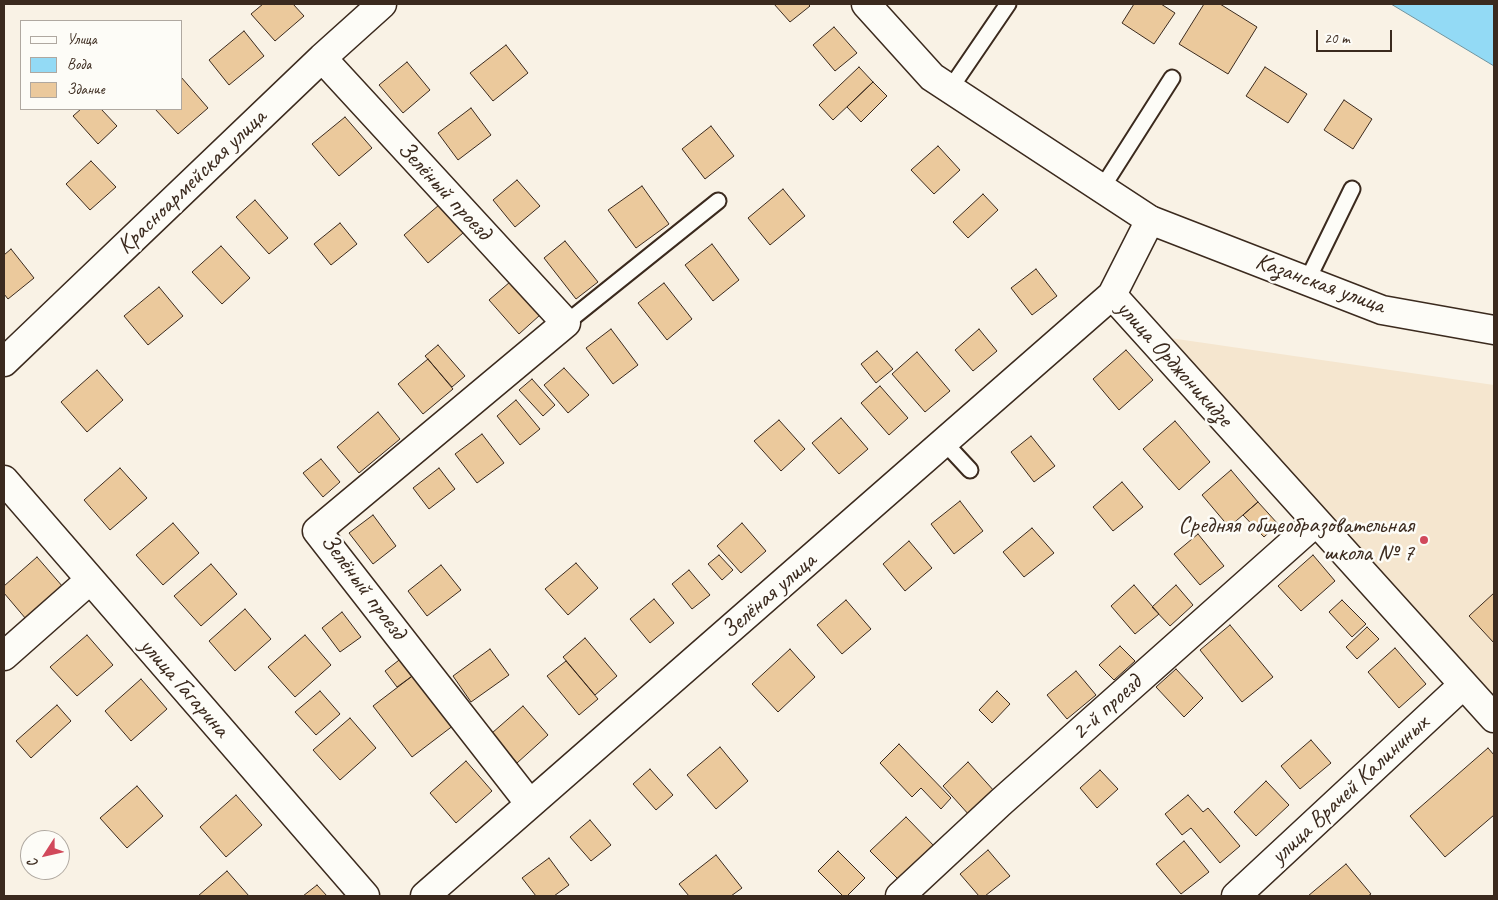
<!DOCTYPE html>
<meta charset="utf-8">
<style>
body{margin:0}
#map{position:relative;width:1498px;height:900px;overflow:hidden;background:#f9f2e5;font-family:Caveat,sans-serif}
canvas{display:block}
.frame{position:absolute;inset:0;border:5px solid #3b2a1e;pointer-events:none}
.legend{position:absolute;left:20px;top:20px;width:162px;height:90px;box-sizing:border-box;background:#fdfcf7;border:1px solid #afa8a0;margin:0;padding:6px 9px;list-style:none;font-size:15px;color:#3b2a1e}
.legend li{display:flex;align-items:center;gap:10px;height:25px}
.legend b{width:25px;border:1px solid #afa8a0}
.north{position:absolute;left:20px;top:830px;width:50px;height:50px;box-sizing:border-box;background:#fdfcf7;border:1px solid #afa8a0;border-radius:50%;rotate:235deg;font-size:14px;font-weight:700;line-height:20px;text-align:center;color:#3b2a1e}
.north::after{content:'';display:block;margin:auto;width:18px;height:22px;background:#d1495b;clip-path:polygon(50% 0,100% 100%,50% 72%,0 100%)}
.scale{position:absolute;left:1316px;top:30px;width:76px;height:22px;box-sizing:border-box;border:2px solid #3b2a1e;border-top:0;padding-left:6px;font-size:15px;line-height:18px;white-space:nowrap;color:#3b2a1e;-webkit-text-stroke:4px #fdfcf7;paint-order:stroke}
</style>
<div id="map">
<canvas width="1498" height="900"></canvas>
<div class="frame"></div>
<ul class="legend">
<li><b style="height:6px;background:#fdfcf7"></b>Улица</li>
<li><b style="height:14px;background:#93daf5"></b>Вода</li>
<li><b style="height:14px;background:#ebc99c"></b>Здание</li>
</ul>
<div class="north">С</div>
<div class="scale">20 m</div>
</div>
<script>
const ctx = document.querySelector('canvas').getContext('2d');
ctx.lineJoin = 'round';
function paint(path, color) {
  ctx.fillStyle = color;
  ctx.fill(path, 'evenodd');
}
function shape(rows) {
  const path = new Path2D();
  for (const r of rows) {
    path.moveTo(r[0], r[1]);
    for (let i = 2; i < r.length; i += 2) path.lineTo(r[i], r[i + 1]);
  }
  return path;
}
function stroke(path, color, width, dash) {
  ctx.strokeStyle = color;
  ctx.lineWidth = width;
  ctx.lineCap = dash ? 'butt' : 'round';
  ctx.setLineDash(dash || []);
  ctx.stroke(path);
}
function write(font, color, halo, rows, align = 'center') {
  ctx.font = font + ' Caveat,sans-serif';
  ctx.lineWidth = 5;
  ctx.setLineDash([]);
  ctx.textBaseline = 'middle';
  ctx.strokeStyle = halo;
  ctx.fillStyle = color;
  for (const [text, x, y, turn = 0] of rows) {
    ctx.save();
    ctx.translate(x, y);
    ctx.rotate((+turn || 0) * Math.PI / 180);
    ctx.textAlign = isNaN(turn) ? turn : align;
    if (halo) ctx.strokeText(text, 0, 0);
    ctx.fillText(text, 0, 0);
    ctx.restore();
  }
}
paint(shape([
 [1170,338,1494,385,1494,695]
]), '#f5e6cf');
const water = shape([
 [1391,4,1494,4,1494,66,1391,4]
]);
paint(water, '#93daf5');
stroke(water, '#70949f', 1);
const building = shape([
 [263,4,293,4,304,16,275,41,251,14,263,4],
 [774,4,808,4,810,6,790,22,774,4],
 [1134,4,1161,4,1175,13,1154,44,1122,23,1134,4],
 [1204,4,1220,4,1257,27,1228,74,1179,44,1204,4],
 [834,27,857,53,835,71,813,45,834,27],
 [244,31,264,56,229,85,209,60,244,31],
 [506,45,528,73,493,101,470,73,506,45],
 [407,62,430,90,403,113,379,85,407,62],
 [859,67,873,82,833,120,819,105,859,67],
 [1265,67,1307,94,1288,123,1246,96,1265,67],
 [181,77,208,108,178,134,155,109,181,109,181,77],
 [873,82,887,96,861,122,847,107,873,82],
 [1344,100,1372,119,1353,149,1324,130,1344,100],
 [471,108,491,135,458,160,438,133,471,108],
 [81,109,101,109,117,126,98,144,73,116,81,109],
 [345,117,372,148,339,176,312,144,345,117],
 [711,126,734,156,705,179,682,149,711,126],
 [938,146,960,170,934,194,911,170,938,146],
 [91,161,116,187,90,210,66,184,91,161],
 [517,180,540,206,515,227,493,200,517,180],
 [642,186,669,224,636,248,608,210,642,186],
 [783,189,805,216,770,245,748,218,783,189],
 [983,194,998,210,968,238,953,222,983,194],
 [255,200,288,238,269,254,236,217,255,200],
 [439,205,463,233,428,263,404,235,439,205],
 [340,223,357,244,331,265,314,244,340,223],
 [565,241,598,282,576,299,544,258,565,241],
 [712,244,739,280,713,301,685,265,712,244],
 [221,246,250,278,222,304,192,272,221,246],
 [11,249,34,278,8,299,4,294,4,255,11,249],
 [1036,269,1057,296,1032,315,1011,288,1036,269],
 [510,282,540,315,519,334,489,300,510,282],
 [664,283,692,319,667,340,638,303,664,283],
 [159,287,183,316,148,345,124,316,159,287],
 [611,329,638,365,613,384,586,348,611,329],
 [979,329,997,351,973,371,955,350,979,329],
 [438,345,465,376,452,387,425,356,438,345],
 [1126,350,1153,380,1119,410,1093,379,1126,350],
 [877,351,893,369,876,383,861,364,877,351],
 [917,352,950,391,925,412,892,374,917,352],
 [428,359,453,389,423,414,398,384,428,359],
 [564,368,589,395,568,413,544,385,564,368],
 [97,370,123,400,87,432,61,402,97,370],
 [532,379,555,405,543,416,519,390,532,379],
 [880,386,908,418,889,435,861,403,880,386],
 [516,400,540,429,520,445,497,416,516,400],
 [378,412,400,439,359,473,337,447,378,412],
 [841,418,868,449,839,474,812,443,841,418],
 [779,420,805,449,781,471,754,441,779,420],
 [1175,421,1210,462,1179,490,1143,449,1175,421],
 [482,434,504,463,477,483,455,454,482,434],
 [1031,436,1055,466,1034,482,1011,452,1031,436],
 [321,459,340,482,323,497,303,473,321,459],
 [120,468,147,498,110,530,84,500,120,468],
 [439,468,455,489,429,509,413,488,439,468],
 [1231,470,1258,502,1229,527,1202,495,1231,470],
 [1122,482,1143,507,1113,531,1093,507,1122,482],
 [960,501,983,531,954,554,931,524,960,501],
 [1258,502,1278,524,1264,537,1243,515,1258,502],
 [373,515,396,546,373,564,349,533,373,515],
 [173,523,199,553,163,585,136,555,173,523],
 [742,523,766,551,741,573,717,546,742,523],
 [1032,528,1054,553,1024,577,1003,552,1032,528],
 [1198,534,1224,566,1200,585,1174,554,1198,534],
 [909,541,932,568,905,591,883,564,909,541],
 [719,555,733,570,722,580,708,564,719,555],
 [1313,555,1335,581,1301,611,1278,586,1313,555],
 [37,557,63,587,26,619,4,593,4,586,37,557],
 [576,563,598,588,568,615,545,589,576,563],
 [211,564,237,594,201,626,174,596,211,564],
 [441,565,461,590,427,616,408,591,441,565],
 [689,570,710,595,692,609,672,584,689,570],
 [1134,585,1159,614,1135,634,1111,606,1134,585],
 [1176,585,1193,605,1170,626,1152,607,1176,585],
 [1494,593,1494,643,1469,616,1494,593],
 [654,599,674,623,650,643,630,619,654,599],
 [846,600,871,629,842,654,817,625,846,600],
 [1342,600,1366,624,1352,637,1329,612,1342,600],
 [245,609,271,639,235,671,209,641,245,609],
 [342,612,361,637,340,652,322,628,342,612],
 [1230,625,1273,677,1242,702,1200,650,1230,625],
 [1367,627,1379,639,1357,659,1346,647,1367,627],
 [87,635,113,665,77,696,50,667,87,635],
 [305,635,331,665,295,697,268,667,305,635],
 [585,638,617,676,595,695,563,657,585,638],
 [1120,646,1135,661,1114,680,1099,665,1120,646],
 [1395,648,1426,684,1399,708,1368,672,1395,648],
 [490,649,509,675,471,702,453,676,490,649],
 [790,649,815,677,778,712,752,684,790,649],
 [403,657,415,674,397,687,385,671,403,657],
 [566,661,598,699,579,715,547,676,566,661],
 [1176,669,1203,698,1184,717,1156,687,1176,669],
 [1076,671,1096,695,1067,719,1047,695,1076,671],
 [415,674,454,725,412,757,373,706,415,674],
 [141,679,167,709,131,741,105,711,141,679],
 [320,691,340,714,316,735,295,712,320,691],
 [997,691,1010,704,992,723,979,710,997,691],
 [57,705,71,721,31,758,16,741,57,705],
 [523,706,548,735,517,763,492,733,523,706],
 [350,718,376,748,340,780,313,750,350,718],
 [1311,740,1331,763,1300,789,1281,766,1311,740],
 [899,744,951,798,941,809,921,788,912,797,880,763,899,744],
 [720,747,748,781,716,809,687,775,720,747],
 [1488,748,1494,755,1494,815,1445,857,1410,816,1488,748],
 [466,761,492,791,456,823,430,793,466,761],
 [968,762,995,792,970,816,943,786,968,762],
 [650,769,673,795,656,810,633,784,650,769],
 [1100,770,1118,789,1097,808,1080,788,1100,770],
 [1266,781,1289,805,1256,836,1234,812,1266,781],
 [137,786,163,816,127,848,100,818,137,786],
 [236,795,262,825,226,857,200,827,236,795],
 [1188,795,1203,812,1208,808,1240,846,1220,863,1191,828,1182,835,1165,814,1188,795],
 [906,817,936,848,901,882,870,851,906,817],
 [590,820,611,845,591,861,570,837,590,820],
 [1184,841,1209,872,1181,894,1156,864,1184,841],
 [988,850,1010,876,985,896,979,896,960,874,988,850],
 [838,851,865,878,847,896,843,896,818,871,838,851],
 [716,855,742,888,731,896,689,896,679,884,716,855],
 [549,858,569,885,554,896,536,896,522,878,549,858],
 [1346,864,1371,894,1368,896,1308,896,1346,864],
 [227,871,249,896,198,896,227,871],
 [317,885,327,896,303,896,317,885]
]);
paint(building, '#ebc99c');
stroke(building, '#3b2a1e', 1);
const lane = shape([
 [950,89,1008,4],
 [1102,188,1172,78],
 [1307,281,1352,189],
 [566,323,718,201],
 [944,442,970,470]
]);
const street = shape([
 [322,58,566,323,317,531,530,804],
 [1150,220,1112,295,1494,718],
 [4,362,322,58,382,4],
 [4,656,90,580],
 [425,896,1112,295],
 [900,896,1001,802,1316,522],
 [1236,896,1463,685]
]);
const primary = shape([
 [866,4,932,77,1150,220,1382,310,1494,330],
 [4,480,365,896]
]);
stroke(lane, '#3b2a1e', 19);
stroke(street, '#3b2a1e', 31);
stroke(primary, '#3b2a1e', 31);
stroke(lane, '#fdfcf7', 15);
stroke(street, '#fdfcf7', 28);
stroke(primary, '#fdfcf7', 28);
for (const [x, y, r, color] of [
 [1424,540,5,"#d1495b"]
]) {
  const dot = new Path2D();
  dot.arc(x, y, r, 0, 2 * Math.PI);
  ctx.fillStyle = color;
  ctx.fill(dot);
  stroke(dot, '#fdfcf7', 2);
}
write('24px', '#3b2a1e', '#fdfcf7', [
 ["Красноармейская улица",192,182,-44],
 ["Зелёный проезд",444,191,47],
 ["Казанская улица",1320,284,20],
 ["улица Орджоникидзе",1174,364,48],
 ["Зелёный проезд",363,587,53],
 ["Зелёная улица",769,596,-41],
 ["улица Гагарина",184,688,49],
 ["2-й проезд",1107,708,-42],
 ["улица Врачей Калининых",1350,790,-43]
]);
write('24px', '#3b2a1e', '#fdfcf7', [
 ["Средняя общеобразовательная",1414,526],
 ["школа № 7",1414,554]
], 'right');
</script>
